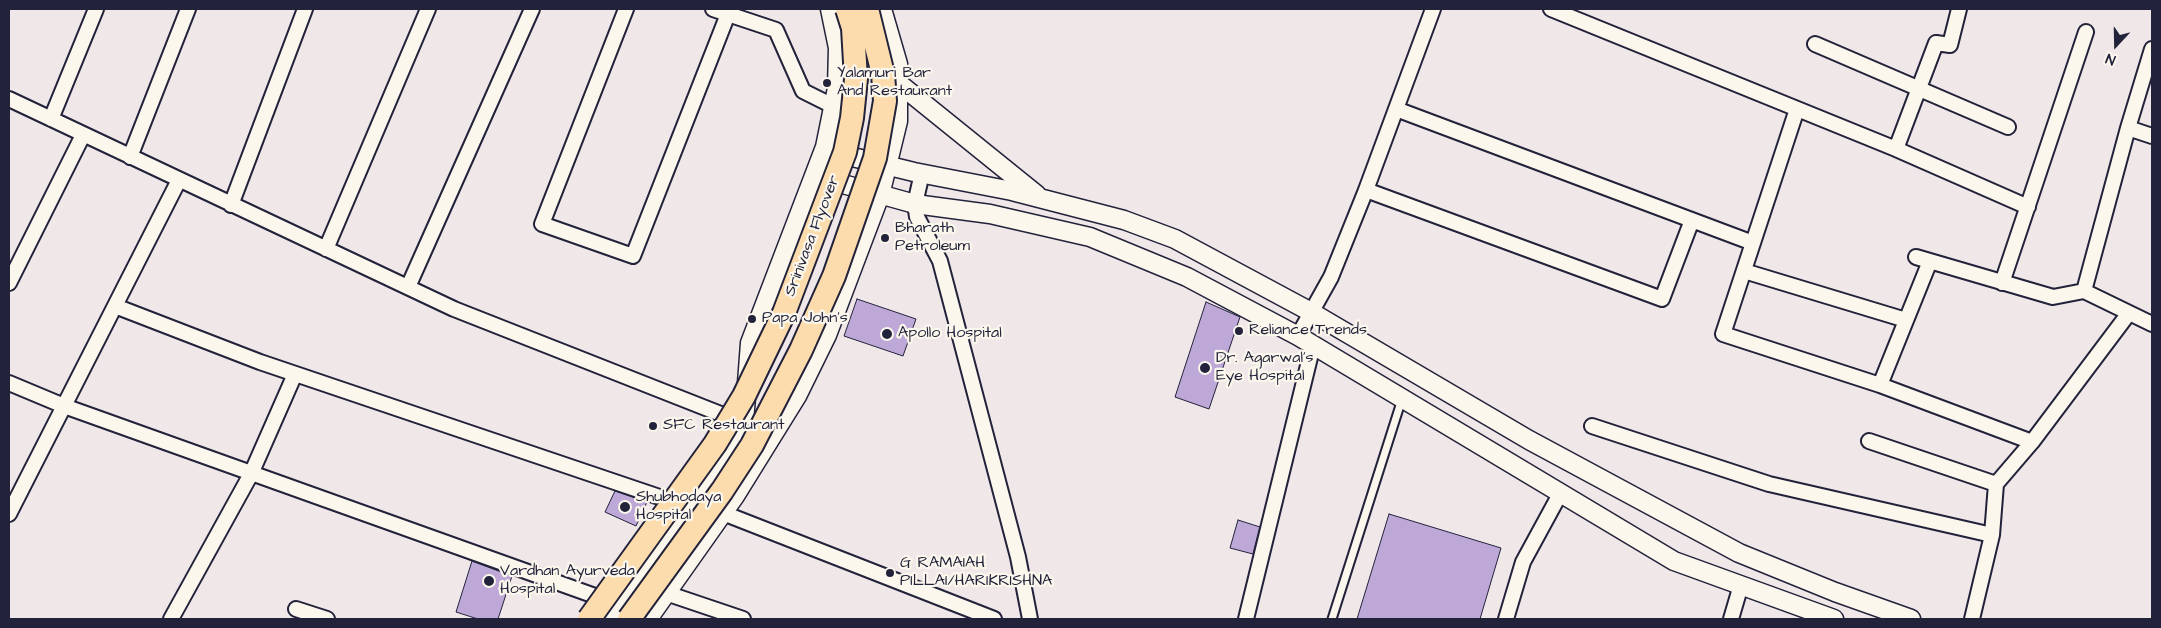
<!DOCTYPE html>
<style>
body{margin:0}
#map{position:relative;width:2161px;height:628px;overflow:hidden;background:#efe7e8;font-family:"Architects Daughter",sans-serif}
canvas{display:block}
.frame{position:absolute;inset:0;border:10px solid #22223b;pointer-events:none}
.north{position:absolute;left:2091px;top:20px;width:50px;height:50px;-webkit-text-stroke:4px #fbf7ec;paint-order:stroke;rotate:201deg;font-size:14px;font-weight:700;line-height:20px;text-align:center;color:#22223b}
.north::after{content:'';display:block;margin:auto;width:18px;height:22px;background:#22223b;clip-path:polygon(50% 0,100% 100%,50% 72%,0 100%)}
</style>
<div id="map">
<canvas width="2161" height="628"></canvas>
<div class="frame"></div>
<div class="north">N</div>
</div>
<script>
const ctx = document.querySelector('canvas').getContext('2d');
ctx.lineJoin = 'round';
function paint(path, color) {
  ctx.fillStyle = color;
  ctx.fill(path, 'evenodd');
}
function shape(rows) {
  const path = new Path2D();
  for (const r of rows) {
    path.moveTo(r[0], r[1]);
    for (let i = 2; i < r.length; i += 2) path.lineTo(r[i], r[i + 1]);
  }
  return path;
}
function stroke(path, color, width, dash) {
  ctx.strokeStyle = color;
  ctx.lineWidth = width;
  ctx.lineCap = dash ? 'butt' : 'round';
  ctx.setLineDash(dash || []);
  ctx.stroke(path);
}
function write(font, color, halo, rows, align = 'center') {
  ctx.font = font + ' "Architects Daughter",sans-serif';
  ctx.lineWidth = 4.5;
  ctx.setLineDash([]);
  ctx.textBaseline = 'middle';
  ctx.strokeStyle = halo;
  ctx.fillStyle = color;
  for (const [text, x, y, turn = 0] of rows) {
    ctx.save();
    ctx.translate(x, y);
    ctx.rotate((+turn || 0) * Math.PI / 180);
    ctx.textAlign = isNaN(turn) ? turn : align;
    if (halo) ctx.strokeText(text, 0, 0);
    ctx.fillText(text, 0, 0);
    ctx.restore();
  }
}
const building = shape([
 [857,299,916,319,903,356,844,336,857,299],
 [1206,302,1240,317,1209,409,1175,397,1206,302],
 [615,491,647,502,636,526,605,512,615,491],
 [1389,514,1501,548,1480,619,1357,619,1389,514],
 [1238,520,1260,527,1253,554,1230,548,1238,520],
 [472,561,512,576,498,619,478,619,456,612,472,561]
]);
paint(building, '#bda8d7');
stroke(building, '#22223b', 1);
const service = shape([
 [1332,619,1402,399]
]);
const minor = shape([
 [626,9,542,224,633,256,728,14],
 [713,9,776,30,803,91,833,106],
 [1551,9,1896,149,2028,207],
 [1815,44,2008,127],
 [9,99,454,309,736,420],
 [1396,109,1753,243],
 [1797,109,1723,334,1880,385,1930,261],
 [51,119,96,9],
 [2128,128,2152,136],
 [1896,149,1936,43,1950,45,1959,9],
 [130,157,188,9],
 [922,173,915,204,917,217,940,261,1018,557,1030,619],
 [1366,190,1662,299,1692,220],
 [231,205,305,9],
 [326,249,428,9],
 [1916,257,2053,297,2084,291,2152,324],
 [1744,271,1906,320],
 [9,283,83,135],
 [2002,283,2086,32],
 [408,287,532,9],
 [2084,291,2128,128,2152,49],
 [115,306,260,362,680,504],
 [1298,336,1331,277,1366,190,1433,9],
 [9,383,64,406,609,601],
 [1880,385,2032,442],
 [1592,426,1769,484,1992,535,1972,619],
 [1869,441,1996,484,2032,442,2129,313],
 [723,513,994,619],
 [9,514,179,180],
 [1992,535,1996,484],
 [666,593,743,619],
 [296,609,327,619],
 [171,619,251,474,295,374],
 [1246,619,1313,345],
 [1506,619,1523,562,1560,494],
 [1731,619,1741,585]
]);
const tertiary = shape([
 [897,82,1037,195],
 [824,150,914,172,1012,191,1124,220,1175,239,1311,312,1529,440,1739,553,1835,592,1911,619],
 [814,176,915,204,990,214,1090,237,1187,277,1298,336,1674,561,1834,619],
 [608,619,731,446,744,423,750,343,825,147,837,88,838,48,830,9],
 [648,619,735,496,797,396,827,335,880,195,898,121,898,64,882,9]
]);
stroke(service, '#22223b', 11);
stroke(minor, '#22223b', 18);
stroke(tertiary, '#22223b', 21);
stroke(service, '#fbf7ec', 7);
stroke(minor, '#fbf7ec', 14);
stroke(tertiary, '#fbf7ec', 18);
const primaryBridge = shape([
 [589,619,715,444,744,396,784,313,845,152,852,118,856,79,853,28,847,9],
 [629,619,722,491,752,445,801,350,834,276,875,158,885,101,883,74,867,9]
]);
stroke(primaryBridge, '#22223b', 26, []);
stroke(primaryBridge, '#fcdcac', 22);
for (const [x, y, r, color] of [
 [827,83,5,"#22223b"],
 [885,238,5,"#22223b"],
 [752,319,5,"#22223b"],
 [1239,331,5,"#22223b"],
 [887,334,6,"#22223b"],
 [1205,368,6,"#22223b"],
 [653,426,5,"#22223b"],
 [625,507,6,"#22223b"],
 [890,573,5,"#22223b"],
 [489,581,6,"#22223b"]
]) {
  const dot = new Path2D();
  dot.arc(x, y, r, 0, 2 * Math.PI);
  ctx.fillStyle = color;
  ctx.fill(dot);
  stroke(dot, '#fbf7ec', 2);
}
write('16px', '#22223b', '#fbf7ec', [
 ["Yalamuri Bar",837,74],
 ["And Restaurant",837,92],
 ["Bharath",895,229],
 ["Petroleum",895,247],
 ["Papa John's",762,319],
 ["Reliance Trends",1249,331],
 ["Apollo Hospital",898,334],
 ["Dr. Agarwal's",1216,359],
 ["Eye Hospital",1216,377],
 ["SFC Restaurant",663,426],
 ["Shubhodaya",636,498],
 ["Hospital",636,516],
 ["G RAMAIAH",900,564],
 ["PILLAI/HARIKRISHNA",900,582],
 ["Vardhan Ayurveda",500,572],
 ["Hospital",500,590]
], 'left');
write('16px', '#22223b', '#fbf7ec', [
 ["Srinivasa Flyover",813,236,-69]
]);
</script>
